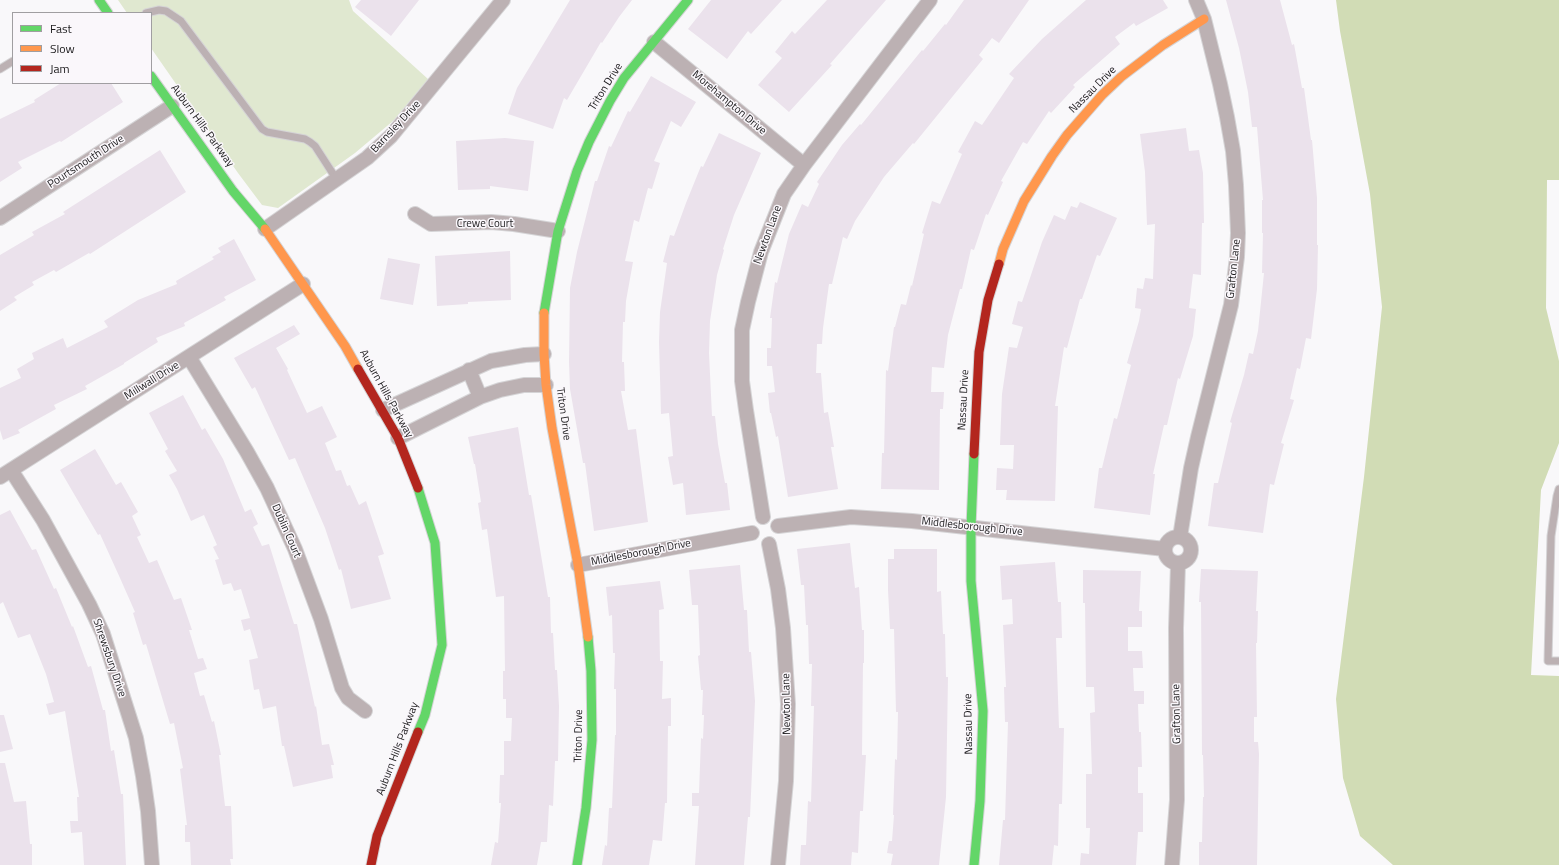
<!DOCTYPE html>
<style>
body{margin:0}
#map{position:relative;width:1559px;height:865px;overflow:hidden;background:#f9f8fa;font-family:"Titillium Web",sans-serif}
canvas{display:block}
.legend{position:absolute;left:12px;top:12px;width:140px;height:72px;box-sizing:border-box;background:#faf7fb;border:1px solid #a09ea1;margin:0;padding:5px 7px;list-style:none;font-size:12px;color:#1a191b}
.legend li{display:flex;align-items:center;gap:8px;height:20px}
.legend b{width:20px;border:1px solid #a09ea1}
</style>
<div id="map">
<canvas width="1559" height="865"></canvas>
<ul class="legend">
<li><b style="height:5px;background:#63d668"></b>Fast</li>
<li><b style="height:5px;background:#ff974d"></b>Slow</li>
<li><b style="height:5px;background:#b3261e"></b>Jam</li>
</ul>
</div>
<script>
const ctx = document.querySelector('canvas').getContext('2d');
ctx.lineJoin = 'round';
function paint(path, color) {
  ctx.fillStyle = color;
  ctx.fill(path, 'evenodd');
}
function shape(rows) {
  const path = new Path2D();
  for (const r of rows) {
    if (r.length === 3) {
      path.moveTo(r[0] + r[2], r[1]);
      path.arc(r[0], r[1], r[2], 0, 2 * Math.PI);
      continue;
    }
    path.moveTo(r[0], r[1]);
    for (let i = 2; i < r.length; i += 2) path.lineTo(r[i], r[i + 1]);
  }
  return path;
}
function stroke(path, color, width, dash) {
  ctx.strokeStyle = color;
  ctx.lineWidth = width;
  ctx.lineCap = dash ? 'butt' : 'round';
  ctx.setLineDash(dash || []);
  ctx.stroke(path);
}
function write(font, color, halo, rows, align = 'center') {
  ctx.font = font + ' "Titillium Web",sans-serif';
  ctx.lineWidth = 3;
  ctx.setLineDash([]);
  ctx.textBaseline = 'middle';
  ctx.strokeStyle = halo;
  ctx.fillStyle = color;
  for (const [text, x, y, turn = 0] of rows) {
    ctx.save();
    ctx.translate(x, y);
    ctx.rotate((+turn || 0) * Math.PI / 180);
    ctx.textAlign = isNaN(turn) ? turn : align;
    if (halo) ctx.strokeText(text, 0, 0);
    ctx.fillText(text, 0, 0);
    ctx.restore();
  }
}
paint(shape([
 [118,0,349,0,353,11,428,79,393,121,355,153,278,208,262,205,238,173,151,48,151,13,127,13]
]), '#e0e8d0');
paint(shape([
 [1336,0,1559,0,1559,180,1547,180,1546,308,1559,361,1559,443,1541,490,1531,675,1559,676,1559,865,1393,865,1360,836,1343,778,1336,699,1364,477,1382,307,1370,194,1340,31]
]), '#d1dcb5');
paint(shape([
 [361,0,419,0,391,36,355,7],
 [570,0,632,0,619,17,602,43,601,42,567,100,564,98,553,129,508,114,517,88],
 [711,0,782,0,751,34,748,31,727,59,688,29],
 [827,0,886,0,830,64,832,65,789,112,758,85,782,58,775,52,792,31,795,34],
 [964,0,1029,0,999,43,992,38,979,55,983,59,914,144,913,143,884,177,855,221,847,239,843,237,832,284,829,284,823,328,822,344,817,344,816,373,821,373,824,413,828,412,834,447,831,447,838,489,788,497,778,436,776,437,771,413,770,413,768,393,775,392,772,366,767,366,767,348,771,348,772,318,770,318,775,282,777,283,789,234,802,204,808,207,819,184,817,182,842,145,860,124,861,125,922,50,923,51,945,24,946,25],
 [1086,0,1163,0,1168,8,1136,26,1134,23,1115,37,1120,44,1073,85,1075,87,1051,113,1049,111,1027,144,1023,142,1001,181,1003,182,988,215,986,214,974,250,971,249,962,289,960,289,948,335,944,368,932,367,931,392,944,392,943,409,940,409,939,490,881,489,882,453,884,453,886,370,888,371,894,327,895,327,901,304,906,305,911,285,912,286,924,234,922,233,932,201,940,204,962,154,958,152,975,121,982,125,1014,78,1009,74,1042,39],
 [1226,0,1280,0,1292,45,1294,44,1302,88,1304,88,1311,140,1312,140,1317,198,1317,245,1318,245,1317,289,1311,339,1306,338,1300,369,1297,368,1290,399,1294,400,1281,443,1284,444,1274,485,1270,484,1263,533,1208,526,1214,483,1218,483,1232,423,1230,422,1244,375,1249,353,1253,354,1258,331,1264,273,1262,273,1263,233,1262,233,1262,200,1263,200,1257,127,1252,127,1248,92,1239,48],
 [651,76,696,102,681,127,671,121,654,161,660,163,652,189,648,188,639,222,634,220,625,261,633,262,626,301,625,322,623,322,622,362,624,362,625,391,621,391,628,430,636,429,648,522,594,531,585,463,583,463,570,389,569,362,570,288,577,252,595,181,597,181,609,146,611,147,628,111,630,112],
 [61,83,111,83,123,102,61,142,60,141,18,162,22,168,0,182,0,119,35,102,34,100],
 [1186,128,1189,151,1199,150,1203,173,1204,223,1202,223,1201,275,1193,274,1189,308,1196,309,1193,336,1180,379,1178,378,1167,425,1164,425,1153,474,1155,474,1150,515,1094,508,1099,468,1102,468,1114,418,1117,419,1131,365,1127,363,1139,321,1141,309,1135,308,1137,288,1143,289,1145,278,1153,279,1155,224,1147,225,1145,172,1140,134],
 [719,133,761,153,734,215,723,249,724,250,717,275,710,321,709,353,712,416,715,416,718,444,725,483,727,483,730,510,686,515,683,483,673,485,668,457,673,456,669,413,661,414,659,342,660,312,667,263,663,262,670,235,674,236,686,203,701,166,703,167],
 [505,138,534,141,528,191,490,186,490,189,458,190,456,141],
 [160,150,186,192,90,254,89,253,56,272,54,270,32,282,34,285,14,297,17,300,0,311,0,255,34,235,32,232,65,214,63,212],
 [1080,202,1117,218,1100,256,1097,255,1082,299,1080,299,1067,348,1064,347,1055,406,1058,406,1055,501,1006,500,1007,490,996,490,997,468,1013,469,1014,445,1000,445,1002,394,1009,347,1017,348,1023,327,1012,324,1018,301,1022,302,1042,242,1054,215,1065,220,1071,206,1077,208],
 [234,239,256,280,224,297,226,300,184,323,185,326,156,338,158,342,124,363,124,364,85,386,87,389,54,405,56,409,18,430,20,433,3,440,0,430,0,388,21,378,17,369,34,359,32,353,63,338,67,348,108,327,104,321,138,300,177,284,176,281,214,259,212,257,221,252,218,248],
 [510,251,511,300,468,302,468,304,437,306,435,256],
 [388,258,420,264,413,305,380,299],
 [294,325,300,334,276,348,288,369,287,370,307,413,322,406,337,437,325,443,336,471,341,470,347,486,350,485,359,505,366,501,384,554,378,556,391,599,351,609,341,569,339,570,325,528,295,458,289,460,255,387,252,389,234,358],
 [183,395,202,430,205,428,223,459,245,512,251,509,258,524,253,527,262,546,269,544,294,624,297,624,315,707,316,706,322,745,329,744,334,765,331,765,333,778,293,787,284,746,282,746,276,706,263,709,259,689,254,690,249,660,258,658,250,629,244,631,241,620,250,618,241,589,234,591,231,583,223,585,215,560,219,559,213,547,217,545,204,515,191,521,177,489,169,475,177,471,165,451,168,449,149,413],
 [518,427,529,495,531,495,548,597,550,597,551,633,553,633,555,670,557,670,559,706,558,761,555,761,553,806,549,805,547,842,541,842,537,865,491,865,495,842,498,843,501,803,499,803,500,775,504,775,504,741,511,741,512,718,506,718,506,699,503,699,503,671,505,671,504,596,496,597,487,529,482,530,478,503,481,502,475,464,474,464,468,437],
 [95,449,116,485,121,482,138,512,132,516,141,535,137,537,149,563,157,560,174,600,181,598,192,630,189,630,198,659,203,658,207,669,194,673,200,696,204,695,212,722,214,721,221,755,219,755,225,806,231,806,233,859,230,859,231,865,191,865,190,842,185,842,185,825,187,825,180,769,183,768,174,723,170,724,146,644,143,645,133,613,135,612,120,578,100,534,98,535,60,470],
 [10,510,32,550,36,549,54,589,56,588,72,627,73,626,88,667,91,666,103,710,105,710,111,751,114,750,121,794,123,794,126,865,84,865,82,832,71,833,70,821,78,821,77,797,79,797,65,711,49,715,46,704,54,702,46,674,30,634,18,638,3,602,0,604,0,515],
 [850,543,855,588,859,587,862,630,864,630,864,663,863,663,862,755,866,755,863,811,860,811,858,853,852,852,851,865,800,865,801,845,806,845,808,801,811,802,814,706,811,706,812,664,809,664,808,625,806,625,804,585,801,585,797,549],
 [894,549,937,549,937,592,941,591,943,634,945,634,946,677,948,677,946,797,939,865,891,865,893,854,887,853,889,841,892,841,894,815,893,815,895,759,897,760,898,712,896,712,894,629,890,629,888,590,888,559,894,559],
 [1055,562,1058,602,1061,602,1062,638,1056,638,1059,728,1064,728,1062,804,1059,804,1058,846,1054,845,1052,865,999,865,1003,820,1005,820,1008,722,1005,722,1004,687,1006,687,1003,625,1013,624,1012,599,1002,600,1000,566],
 [740,565,744,610,747,610,749,652,751,652,755,701,750,817,748,817,744,865,695,865,699,806,692,806,692,793,699,793,701,738,703,739,704,715,702,715,703,690,701,690,698,656,700,655,698,605,692,605,689,570],
 [1201,569,1258,571,1256,611,1258,611,1257,643,1256,643,1257,717,1254,717,1254,742,1258,742,1259,754,1257,865,1199,865,1199,842,1202,842,1203,797,1204,797,1203,755,1202,755,1201,602,1199,602],
 [1083,570,1141,571,1139,611,1142,611,1142,627,1128,627,1128,651,1142,651,1143,668,1133,668,1134,691,1144,691,1144,704,1138,704,1139,732,1141,732,1142,767,1138,767,1138,793,1143,793,1143,832,1138,832,1136,865,1080,865,1081,853,1089,854,1090,828,1086,828,1086,774,1092,774,1090,713,1095,712,1094,687,1086,687,1085,603,1083,603],
 [660,581,664,609,659,610,660,661,663,661,662,699,671,698,671,726,668,726,667,803,665,803,662,841,653,840,649,865,602,865,605,845,607,846,609,808,612,808,615,735,616,735,616,689,614,689,615,653,613,653,612,615,609,616,606,587],
 [0,715,4,715,13,749,0,752],
 [0,763,5,763,14,802,26,801,30,844,32,844,32,865,0,865]
]), '#ebe2ec');
const lane = shape([
 [146,13,159,10,166,11,181,21,262,129,267,132,305,139,310,142,315,146,337,180],
 [0,69,13,61],
 [1559,489,1557,496,1551,536,1548,661,1559,661]
]);
const street = shape([
 [654,42,804,165],
 [415,214,431,224,491,222,514,224,558,231],
 [0,218,172,106],
 [265,229,367,158,391,136,503,0],
 [189,357,247,452,267,488,295,549,321,619,342,688,348,698,365,711],
 [469,370,480,397],
 [383,410,491,361,525,355,544,354],
 [398,438,480,397,500,390,524,385,546,385],
 [11,470,43,520,89,604,103,634,136,738,143,776,148,811,152,865],
 [0,477,303,284],
 [763,517,746,410,742,381,742,330,748,302,761,252,784,194,804,165,930,0],
 [778,526,851,517,912,521,1165,549],
 [1178,550,13],
 [1180,537,1191,468,1198,437,1231,305,1237,257,1238,233,1236,185,1233,151,1227,117,1220,84,1204,19,1196,0],
 [769,544,778,589,783,628,788,704,786,781,778,865],
 [578,565,752,533],
 [1172,865,1177,800,1176,628,1178,564]
]);
const fast = shape([
 [99,0,108,13],
 [151,76,233,191,265,229],
 [544,313,558,231,577,171,589,142,610,101,624,78,688,0],
 [974,454,971,527,971,581,983,711,980,801,974,865],
 [418,732,425,715,442,645,435,543,418,488],
 [577,865,586,808,592,740,591,671,588,637]
]);
const slow = shape([
 [265,229,345,346,358,369],
 [999,264,1003,249,1024,201,1052,156,1067,135,1102,95,1121,77,1163,45,1204,19],
 [544,313,544,354,546,385,552,428,578,565,588,637]
]);
const jam = shape([
 [358,369,398,438,418,488],
 [974,454,979,352,988,300,999,264],
 [371,865,377,836,418,732]
]);
stroke(lane, '#d5d4d6', 9);
stroke(street, '#d5d4d6', 16);
stroke(fast, '#d5d4d6', 11);
stroke(slow, '#d5d4d6', 11);
stroke(jam, '#d5d4d6', 11);
stroke(lane, '#bcb1b3', 7);
stroke(street, '#bcb1b3', 14);
stroke(fast, '#63d668', 9);
stroke(slow, '#ff974d', 9);
stroke(jam, '#b3261e', 9);
write('11px', '#1a191b', '#faf7fb', [
 ["Triton Drive",606,87,-58],
 ["Nassau Drive",1093,90,-45],
 ["Morehampton Drive",729,103,40],
 ["Auburn Hills Parkway",202,126,54],
 ["Barnsley Drive",396,127,-47],
 ["Pourtsmouth Drive",86,162,-33],
 ["Crewe Court",485,224],
 ["Newton Lane",768,235,-70],
 ["Grafton Lane",1234,269,-84],
 ["Millwall Drive",152,381,-32],
 ["Auburn Hills Parkway",386,394,61],
 ["Nassau Drive",964,400,-87],
 ["Triton Drive",563,414,82],
 ["Middlesborough Drive",972,527,6],
 ["Dublin Court",286,531,66],
 ["Middlesborough Drive",641,553,-11],
 ["Shrewsbury Drive",109,658,71],
 ["Newton Lane",787,704,-91],
 ["Grafton Lane",1177,714,-91],
 ["Nassau Drive",969,724,-91],
 ["Triton Drive",579,736,-89],
 ["Auburn Hills Parkway",398,749,-69]
]);
</script>
